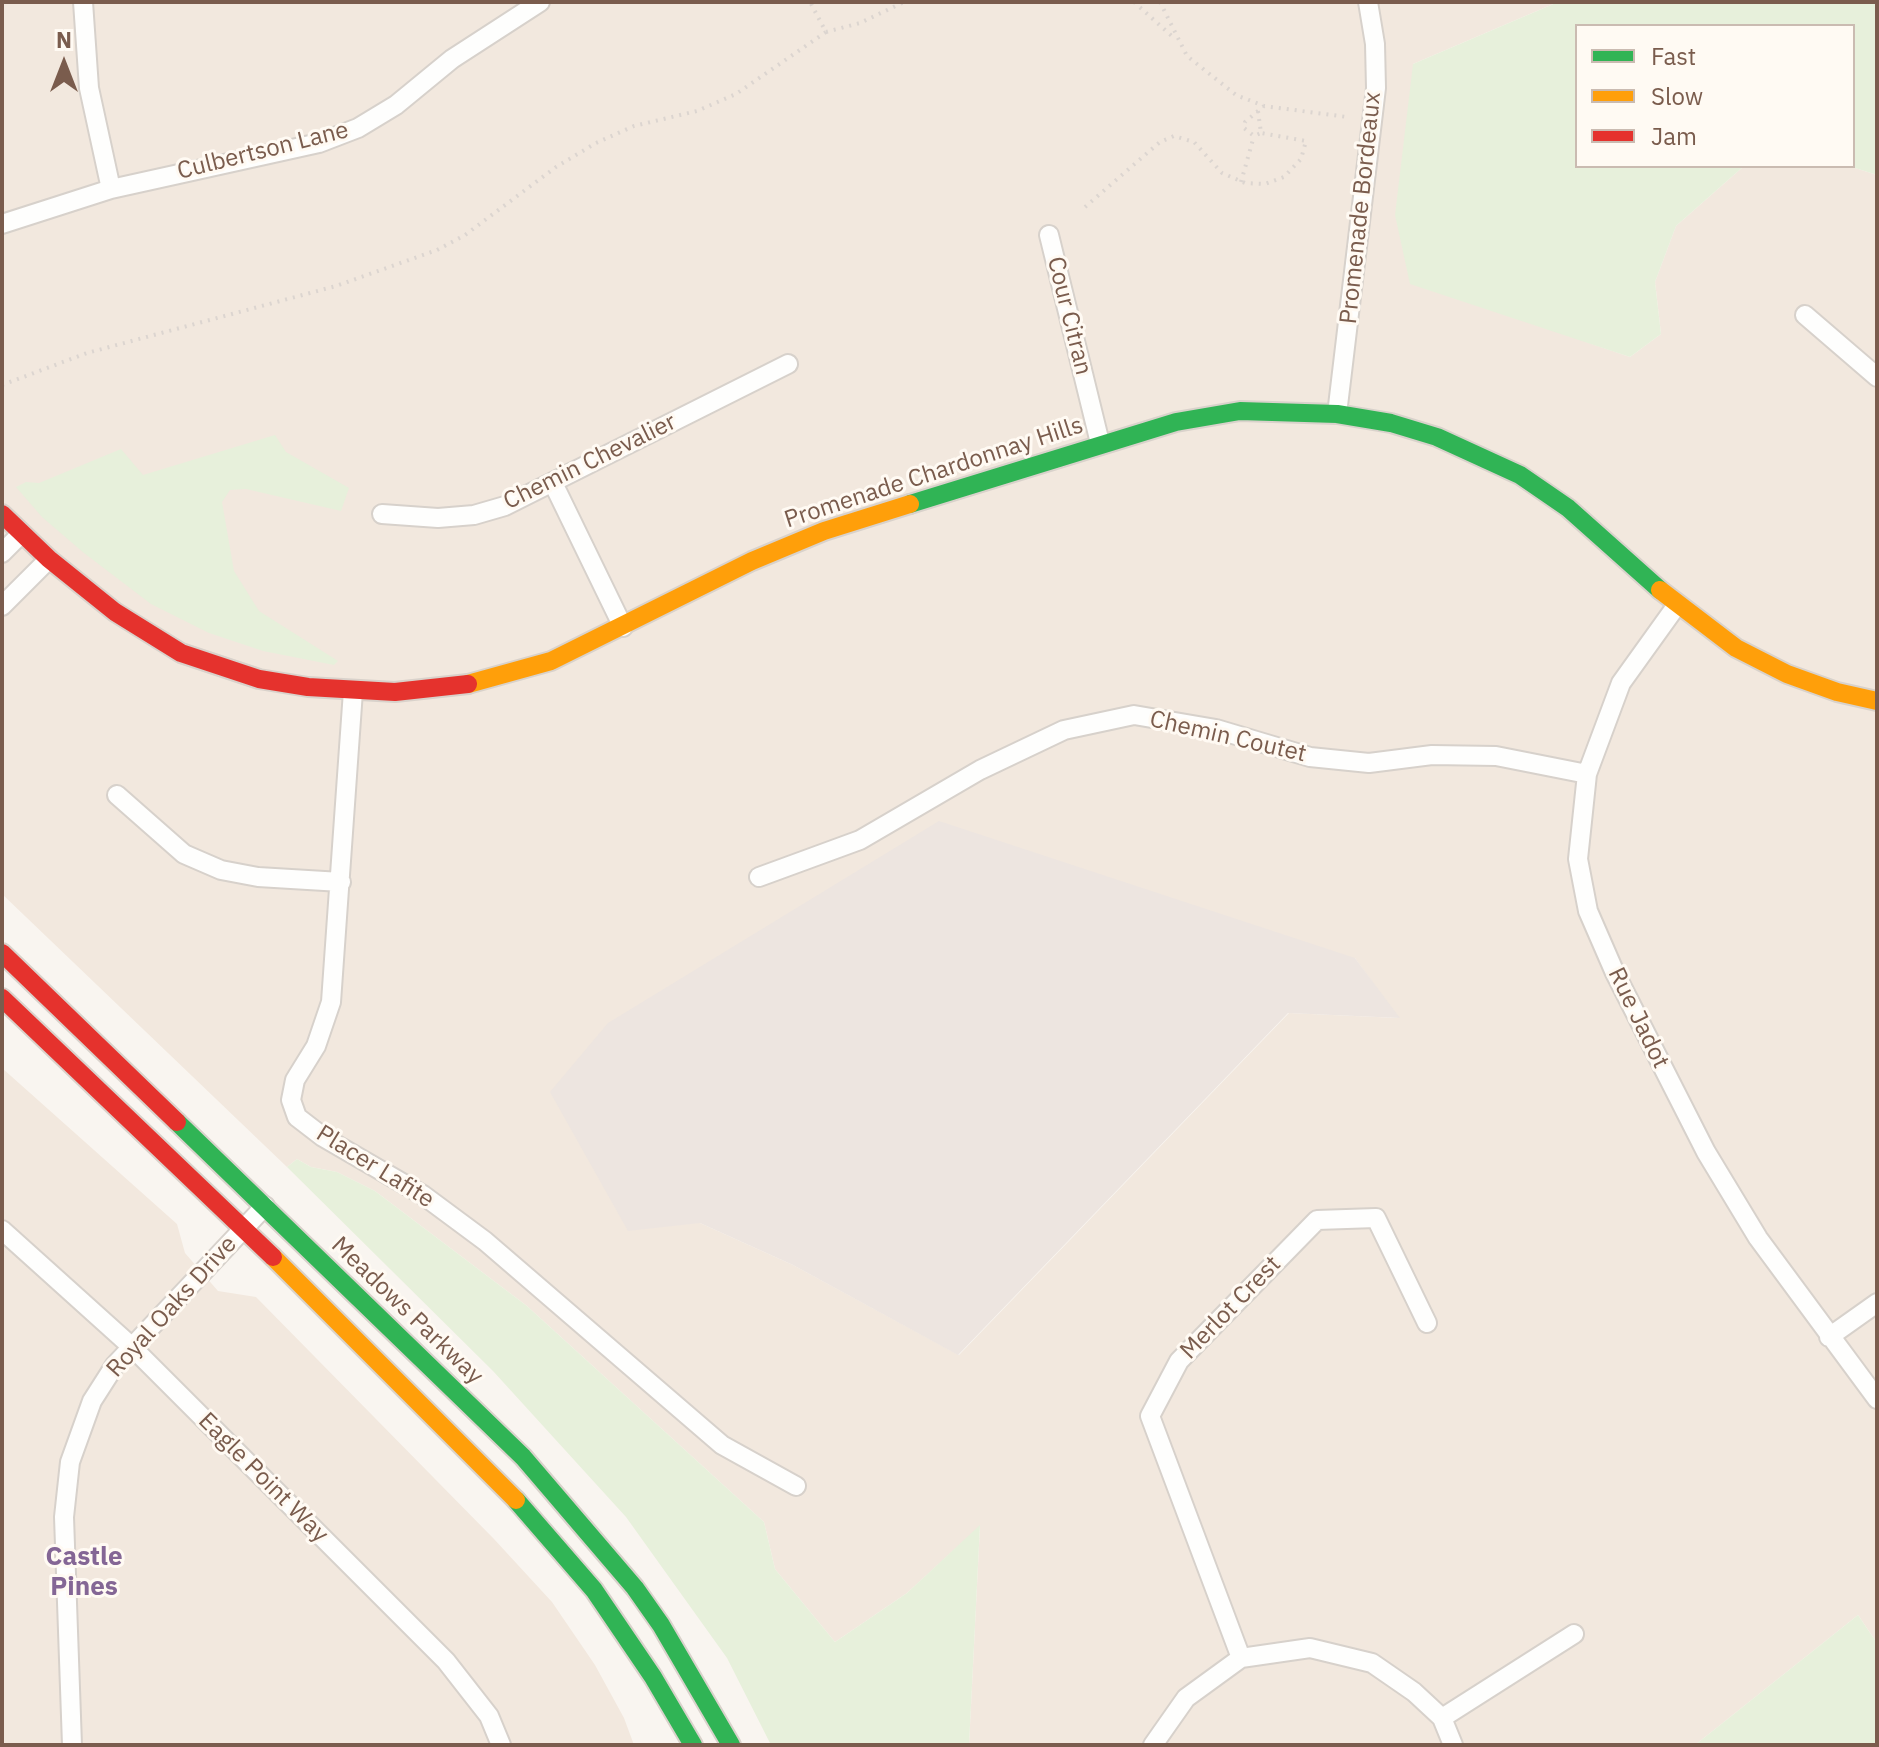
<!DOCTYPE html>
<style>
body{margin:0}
#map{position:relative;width:1879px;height:1747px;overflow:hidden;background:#f9f5f0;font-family:"IBM Plex Sans",sans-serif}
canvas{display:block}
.frame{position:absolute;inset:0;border:4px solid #7a5c4d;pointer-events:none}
.legend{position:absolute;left:1575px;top:24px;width:280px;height:144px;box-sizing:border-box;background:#fffaf3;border:2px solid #cabbb1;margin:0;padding:10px 14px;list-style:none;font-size:24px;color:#7a5c4d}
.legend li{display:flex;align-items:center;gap:16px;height:40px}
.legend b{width:40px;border:2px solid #cabbb1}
.north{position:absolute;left:24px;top:24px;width:80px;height:80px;-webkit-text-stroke:6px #fffaf3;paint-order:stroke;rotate:0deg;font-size:22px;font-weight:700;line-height:32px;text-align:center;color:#7a5c4d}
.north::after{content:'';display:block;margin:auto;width:28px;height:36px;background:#7a5c4d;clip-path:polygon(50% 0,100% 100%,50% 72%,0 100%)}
</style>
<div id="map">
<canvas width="1879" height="1747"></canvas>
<div class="frame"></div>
<ul class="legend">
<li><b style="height:10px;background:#30b455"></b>Fast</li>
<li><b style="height:10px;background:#ff9f0a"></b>Slow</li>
<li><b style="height:10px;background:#e5322d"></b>Jam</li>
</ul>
<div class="north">N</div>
</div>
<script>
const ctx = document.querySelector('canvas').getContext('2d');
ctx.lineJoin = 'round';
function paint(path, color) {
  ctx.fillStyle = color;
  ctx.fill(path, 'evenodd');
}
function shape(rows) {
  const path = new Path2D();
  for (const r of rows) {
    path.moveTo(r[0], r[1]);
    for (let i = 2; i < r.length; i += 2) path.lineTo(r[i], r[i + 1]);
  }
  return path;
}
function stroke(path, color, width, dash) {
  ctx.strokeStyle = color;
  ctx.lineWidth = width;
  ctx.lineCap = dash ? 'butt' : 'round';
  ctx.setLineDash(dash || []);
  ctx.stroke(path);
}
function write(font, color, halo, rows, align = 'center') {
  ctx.font = font + ' "IBM Plex Sans",sans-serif';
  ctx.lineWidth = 6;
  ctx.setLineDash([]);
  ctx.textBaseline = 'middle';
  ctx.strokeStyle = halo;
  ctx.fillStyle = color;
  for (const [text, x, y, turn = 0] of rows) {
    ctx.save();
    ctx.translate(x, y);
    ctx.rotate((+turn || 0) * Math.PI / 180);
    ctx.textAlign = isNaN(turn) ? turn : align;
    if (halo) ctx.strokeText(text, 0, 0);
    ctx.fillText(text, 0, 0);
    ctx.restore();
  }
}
paint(shape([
 [2,2,1558,2,1413,64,1540,326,1630,357,1661,334,1655,282,1676,226,1744,166,1849,166,1877,175,1877,1643,1858,1615,1695,1745,969,1745,980,1526,907,1593,835,1642,775,1569,764,1522,527,1306,375,1191,337,1172,311,1167,297,1159,287,1167,2,894],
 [1355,958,1398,1018,1289,1013,959,1355,793,1265,700,1223],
 [2,1068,177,1224,185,1253,218,1291,256,1297,494,1539,552,1602,595,1665,624,1718,634,1745,2,1745]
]), '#f2e8de');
paint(shape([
 [939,821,1355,958,1400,1018,1288,1013,958,1355,793,1265,700,1223,628,1231,550,1092,608,1023]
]), '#ede5e0');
paint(shape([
 [1558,2,1877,2,1877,175,1849,166,1853,166,1853,26,1577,26,1577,166,1744,166,1676,226,1655,282,1661,334,1630,357,1410,284,1395,215,1413,64],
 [275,435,286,452,349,488,341,511,246,489,230,490,222,502,234,571,259,611,338,661,334,665,263,651,209,633,151,604,84,553,42,517,16,487,26,482,39,483,121,449,143,475],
 [297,1159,311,1167,337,1172,375,1191,527,1306,764,1522,775,1569,835,1642,907,1593,980,1525,969,1745,771,1745,727,1658,626,1517,493,1371,287,1167],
 [1858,1615,1877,1643,1877,1745,1695,1745]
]), '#e7f0db');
const street = shape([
 [83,2,89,88,111,189],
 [2,224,111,189,319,143,358,128,396,105,452,59,540,2],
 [1049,235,1100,443],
 [1805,315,1877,377],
 [1337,414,1376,88,1375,44,1368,2],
 [553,483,623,627],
 [382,514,438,518,474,515,505,506,788,364],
 [2,553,21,534],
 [1677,605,1621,683,1587,774,1578,859,1588,911,1615,973,1706,1152,1758,1238,1877,1399],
 [2,606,49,559],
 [353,691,331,1002,316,1046,295,1080,291,1100,297,1117,323,1137,423,1195,485,1241,722,1445,796,1486],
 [117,795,184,854,221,870,258,877,341,882],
 [759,877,860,840,980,770,1064,730,1134,715,1216,729,1310,757,1369,763,1432,755,1496,756,1587,774],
 [2,1230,132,1347,446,1661,489,1716,501,1745],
 [1829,1337,1877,1303],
 [1241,1658,1150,1416,1179,1361,1317,1220,1376,1218,1427,1323],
 [1442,1718,1574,1634],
 [72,1745,64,1517,70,1462,92,1401,115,1365,265,1206],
 [1153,1745,1186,1698,1241,1658,1310,1648,1372,1663,1414,1692,1442,1718,1453,1745]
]);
const fast = shape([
 [910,504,1176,422,1240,411,1337,414,1391,423,1437,437,1520,475,1568,508,1660,590],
 [177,1122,523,1457,635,1588,661,1625,731,1745],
 [516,1500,594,1590,653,1677,693,1745]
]);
const slow = shape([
 [1660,590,1736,648,1787,674,1837,692,1877,701],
 [468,684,551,661,752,561,824,531,910,504],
 [273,1257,516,1500]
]);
const jam = shape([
 [2,514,49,559,115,612,181,653,259,679,308,687,395,692,468,684],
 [2,953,177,1122],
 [2,998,273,1257]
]);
stroke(street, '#d7d1cb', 22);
stroke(fast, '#d9d2cb', 22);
stroke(slow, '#d9d2cb', 22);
stroke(jam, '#d9d2cb', 22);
stroke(shape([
 [1134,2,1174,38],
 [1160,2,1187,56,1236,95,1264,106,1347,117],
 [826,32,860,23,904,2],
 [1258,111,1261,133,1254,136,1244,128,1245,122,1264,106],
 [1241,182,1254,136],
 [1085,207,1160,142,1174,136,1194,142,1222,173,1245,183,1265,184,1284,177,1301,159,1306,141,1261,133],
 [2,385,87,353,336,286,437,250,465,235,556,167,596,143,634,126,697,111,736,94,826,32,810,2]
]), '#dcd5d0', 4, [2, 6]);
stroke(street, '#fefefd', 18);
stroke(fast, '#30b455', 18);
stroke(slow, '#ff9f0a', 18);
stroke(jam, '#e5322d', 18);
write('24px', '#7a5c4d', '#fffaf3', [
 ["Culbertson Lane",263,151,-14],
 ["Promenade Bordeaux",1361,208,-84],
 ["Cour Citran",1069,316,76],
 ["Chemin Chevalier",590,462,-26],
 ["Promenade Chardonnay Hills",934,473,-18],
 ["Chemin Coutet",1228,737,13],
 ["Rue Jadot",1638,1018,64],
 ["Placer Lafite",375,1167,32],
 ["Royal Oaks Drive",172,1307,-48],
 ["Merlot Crest",1231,1308,-46],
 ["Meadows Parkway",407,1311,44],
 ["Eagle Point Way",263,1478,45]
]);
write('bold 26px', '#846695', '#fffaf3', [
 ["Castle",84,1557],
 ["Pines",84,1587]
]);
</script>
